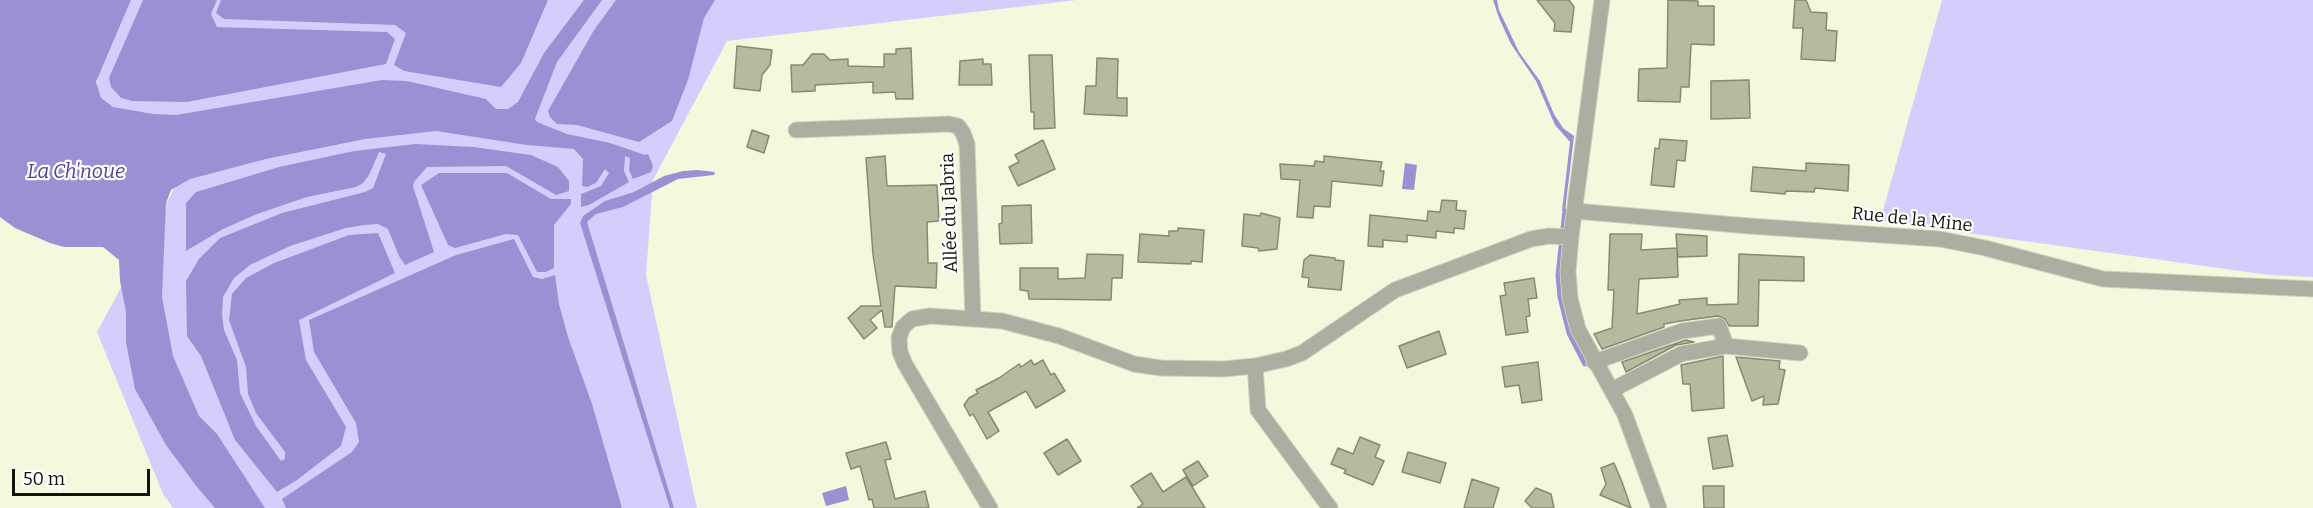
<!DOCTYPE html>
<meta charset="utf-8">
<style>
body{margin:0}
#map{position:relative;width:2313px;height:508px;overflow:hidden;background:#f5f8dc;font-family:Bitter,serif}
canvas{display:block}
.scale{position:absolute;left:12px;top:469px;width:138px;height:27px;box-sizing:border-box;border:3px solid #111208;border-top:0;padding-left:8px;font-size:18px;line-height:21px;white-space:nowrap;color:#111208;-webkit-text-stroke:4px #fff;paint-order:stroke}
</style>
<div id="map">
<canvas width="2313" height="508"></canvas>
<div class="scale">50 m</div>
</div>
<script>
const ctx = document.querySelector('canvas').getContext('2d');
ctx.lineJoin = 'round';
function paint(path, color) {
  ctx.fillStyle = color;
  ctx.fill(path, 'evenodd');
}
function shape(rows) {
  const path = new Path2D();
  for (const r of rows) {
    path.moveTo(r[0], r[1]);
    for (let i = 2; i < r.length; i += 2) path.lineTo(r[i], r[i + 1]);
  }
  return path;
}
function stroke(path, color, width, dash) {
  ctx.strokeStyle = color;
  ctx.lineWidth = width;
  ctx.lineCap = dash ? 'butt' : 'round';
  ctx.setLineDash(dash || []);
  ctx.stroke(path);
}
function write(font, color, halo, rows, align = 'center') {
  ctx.font = font + ' Bitter,serif';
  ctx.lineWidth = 4.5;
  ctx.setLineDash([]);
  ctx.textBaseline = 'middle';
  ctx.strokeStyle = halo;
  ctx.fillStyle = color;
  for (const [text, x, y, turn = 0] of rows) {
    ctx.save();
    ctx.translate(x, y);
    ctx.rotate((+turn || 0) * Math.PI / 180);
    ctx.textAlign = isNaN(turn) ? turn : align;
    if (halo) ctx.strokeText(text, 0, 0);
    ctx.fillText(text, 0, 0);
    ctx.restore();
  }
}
paint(shape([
 [131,0,1077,0,727,41,653,180,646,275,697,508,173,508,163,494,97,332,179,180,112,120,94,93,98,77],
 [1942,0,2313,0,2313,277,2269,275,1880,221]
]), '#d5cefc');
paint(shape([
 [0,0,131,0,96,82,101,98,113,107,153,114,176,115,382,80,407,81,486,99,496,109,508,109,518,102,544,53,584,0,602,0,557,62,535,119,537,122,567,134,610,143,645,155,648,154,653,166,651,172,633,179,629,170,630,158,625,156,624,171,629,182,589,205,581,207,581,194,601,186,609,173,605,169,596,183,587,187,582,186,583,159,574,149,527,145,436,131,365,139,266,159,190,179,171,190,166,203,162,297,173,356,199,416,217,434,265,508,215,508,197,487,166,445,135,389,126,342,126,312,120,281,119,260,103,247,64,247,50,243,15,228,0,217],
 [143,0,217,0,211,14,217,27,387,32,395,39,386,64,187,102,132,101,121,98,111,87,109,78],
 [221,0,548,0,521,63,501,87,404,71,394,65,406,33,395,25,224,19,216,13],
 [616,0,715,0,704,18,688,80,672,121,639,142,577,125,557,124,550,117,548,111,594,30],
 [1493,0,1497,0,1499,10,1519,52,1540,81,1554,114,1563,128,1574,136,1565,211,1562,211,1570,142,1555,125,1536,81,1511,44,1499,18],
 [415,144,473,147,531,155,558,167,569,181,569,191,556,195,506,166,427,167,414,182,413,186,434,252,405,265,399,256,388,229,378,224,364,225,346,228,290,246,250,265,234,278,223,297,222,315,224,330,237,360,240,393,256,426,281,461,285,459,285,452,256,413,248,394,246,367,229,320,232,294,246,278,274,263,349,235,378,233,395,273,299,320,306,360,346,427,341,446,297,480,277,492,235,440,201,356,187,336,186,281,199,259,220,238,282,213,365,192,373,188,386,154,379,152,369,175,363,183,356,187,307,197,257,214,223,229,186,251,186,203,196,192,279,167,354,151],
 [1405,163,1417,165,1414,190,1402,189],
 [697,170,715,172,714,175,678,179,623,207,596,214,587,222,674,508,670,508,580,223,583,216,605,201,634,192,664,176,683,171],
 [439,173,507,173,551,199,571,199,571,204,554,225,554,268,546,272,537,272,518,235,506,234,455,248,448,245,421,185],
 [514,239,533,277,542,279,555,275,559,304,568,337,592,404,622,508,286,508,282,499,352,452,359,442,356,423,314,352,309,320,456,255],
 [846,486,849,500,826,506,822,493]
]), '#9c90d4');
stroke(shape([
 [1565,211,1558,275,1560,297,1569,333,1585,364]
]), '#9c90d4', 5);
const building = shape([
 [1537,0,1569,0,1574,7,1571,32,1554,31,1555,23,1537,0],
 [1668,0,1698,1,1698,6,1714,6,1714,45,1691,44,1689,87,1681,87,1680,102,1638,101,1639,69,1667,68,1668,0],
 [1795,0,1806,0,1811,12,1827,13,1826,30,1837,31,1835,61,1801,59,1803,28,1793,28,1795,0],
 [737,46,772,50,770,65,762,75,760,91,734,88,737,46],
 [911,48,913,99,896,99,895,92,873,93,873,82,815,85,815,91,792,92,791,65,803,65,812,54,824,54,830,60,848,59,848,66,884,67,884,54,896,54,896,49,911,48],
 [1029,55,1052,55,1055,128,1034,129,1034,112,1031,112,1029,55],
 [1097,58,1118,59,1117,98,1127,98,1127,116,1084,114,1086,86,1096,86,1097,58],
 [983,59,983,64,991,64,992,85,959,85,960,61,983,59],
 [1749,80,1750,118,1711,119,1711,81,1749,80],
 [752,130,769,136,764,153,747,147,752,130],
 [1660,139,1687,141,1685,161,1677,160,1674,187,1651,185,1655,148,1659,149,1660,139],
 [1043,140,1055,169,1018,186,1009,167,1019,162,1015,155,1043,140],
 [885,156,887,186,937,185,939,221,927,222,928,263,937,263,936,288,895,286,892,327,885,327,882,310,870,320,877,328,864,339,848,318,861,306,881,306,873,255,866,158,885,156],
 [1324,156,1382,162,1380,171,1384,171,1382,186,1332,181,1330,207,1314,206,1313,218,1297,217,1300,180,1281,179,1280,164,1314,166,1315,161,1324,162,1324,156],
 [1806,163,1849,165,1848,191,1815,188,1814,192,1786,191,1785,194,1751,191,1753,167,1806,171,1806,163],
 [1442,200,1457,201,1456,210,1466,211,1464,229,1454,228,1454,233,1436,231,1436,238,1407,235,1407,242,1383,240,1383,247,1368,246,1370,215,1427,221,1428,211,1440,212,1442,200],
 [1031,205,1032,243,1000,244,999,224,1002,223,1002,206,1031,205],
 [1261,213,1280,218,1277,249,1259,251,1258,248,1242,246,1244,214,1260,216,1261,213],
 [1178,228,1204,230,1202,262,1191,261,1191,264,1138,262,1140,234,1169,236,1169,231,1178,231,1178,228],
 [1610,234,1642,234,1641,250,1677,248,1676,234,1707,236,1707,256,1678,257,1677,248,1678,277,1639,279,1637,314,1680,304,1679,300,1707,298,1707,305,1738,304,1739,254,1804,257,1804,281,1759,280,1758,326,1729,326,1725,319,1718,316,1680,321,1664,324,1664,327,1602,349,1594,334,1612,328,1614,290,1608,290,1610,234],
 [1087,254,1123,255,1122,278,1112,278,1111,300,1029,299,1028,291,1020,290,1020,268,1058,268,1058,279,1085,278,1087,254],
 [1310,255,1335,258,1335,260,1344,261,1341,290,1308,287,1309,278,1302,277,1304,260,1310,255],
 [1534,278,1537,298,1528,299,1530,316,1526,317,1528,332,1506,335,1500,296,1506,295,1504,283,1534,278],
 [1439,331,1446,354,1407,368,1399,346,1439,331],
 [1686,340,1694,342,1676,345,1626,372,1622,362,1686,340],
 [1723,356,1724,408,1692,411,1690,384,1683,384,1681,365,1723,356],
 [1736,357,1780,361,1779,369,1785,370,1778,404,1763,405,1764,396,1752,401,1736,357],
 [1031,360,1034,365,1043,360,1051,375,1054,373,1065,391,1036,408,1026,391,988,412,999,431,987,439,973,414,970,416,964,405,969,398,978,393,976,390,999,378,1019,364,1021,367,1031,360],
 [1538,362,1542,400,1522,403,1519,385,1505,387,1502,367,1538,362],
 [1727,435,1733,466,1713,469,1708,438,1727,435],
 [1360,437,1380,445,1375,457,1384,461,1373,485,1344,473,1346,470,1331,464,1338,448,1353,454,1360,437],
 [1067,439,1081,461,1058,475,1044,453,1067,439],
 [886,442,891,459,885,460,895,499,925,491,929,508,874,508,872,499,869,500,860,466,851,469,846,453,886,442],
 [1408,452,1446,463,1440,483,1402,472,1408,452],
 [1198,461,1208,476,1193,486,1183,470,1198,461],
 [1614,463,1622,482,1631,508,1600,495,1606,484,1601,468,1614,463],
 [1151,473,1163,492,1186,477,1205,508,1137,508,1143,504,1131,486,1151,473],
 [1472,479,1499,488,1493,508,1464,508,1472,479],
 [1703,486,1724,486,1724,508,1704,508,1703,486],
 [1536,488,1551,494,1554,508,1532,508,1525,501,1536,488]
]);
paint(building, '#b8baa0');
stroke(building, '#878a71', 1.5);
const street = shape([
 [1602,0,1571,237,1568,271,1570,298,1578,329,1625,415,1659,508],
 [796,130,949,124,958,126,963,133,967,144,973,319],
 [1575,211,1749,226,1940,239,1985,248,2103,279,2313,289],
 [1594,362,1682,331,1719,326,1726,346],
 [1255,366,1258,410,1330,508],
 [1612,390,1681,354,1726,346,1800,353],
 [990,508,905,364,900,352,899,338,903,327,912,319,930,316,1002,321,1059,336,1134,364,1161,368,1223,369,1255,366,1286,359,1302,353,1395,290,1531,239,1549,236,1571,237]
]);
stroke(street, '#d1d3ba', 17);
stroke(street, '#acaea2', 15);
write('18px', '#111208', '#fff', [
 ["Allée du Jabria",950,213,-92],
 ["Rue de la Mine",1912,220,6]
]);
write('italic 20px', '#564294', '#fff', [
 ["La Ch'noue",76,172]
]);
</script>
